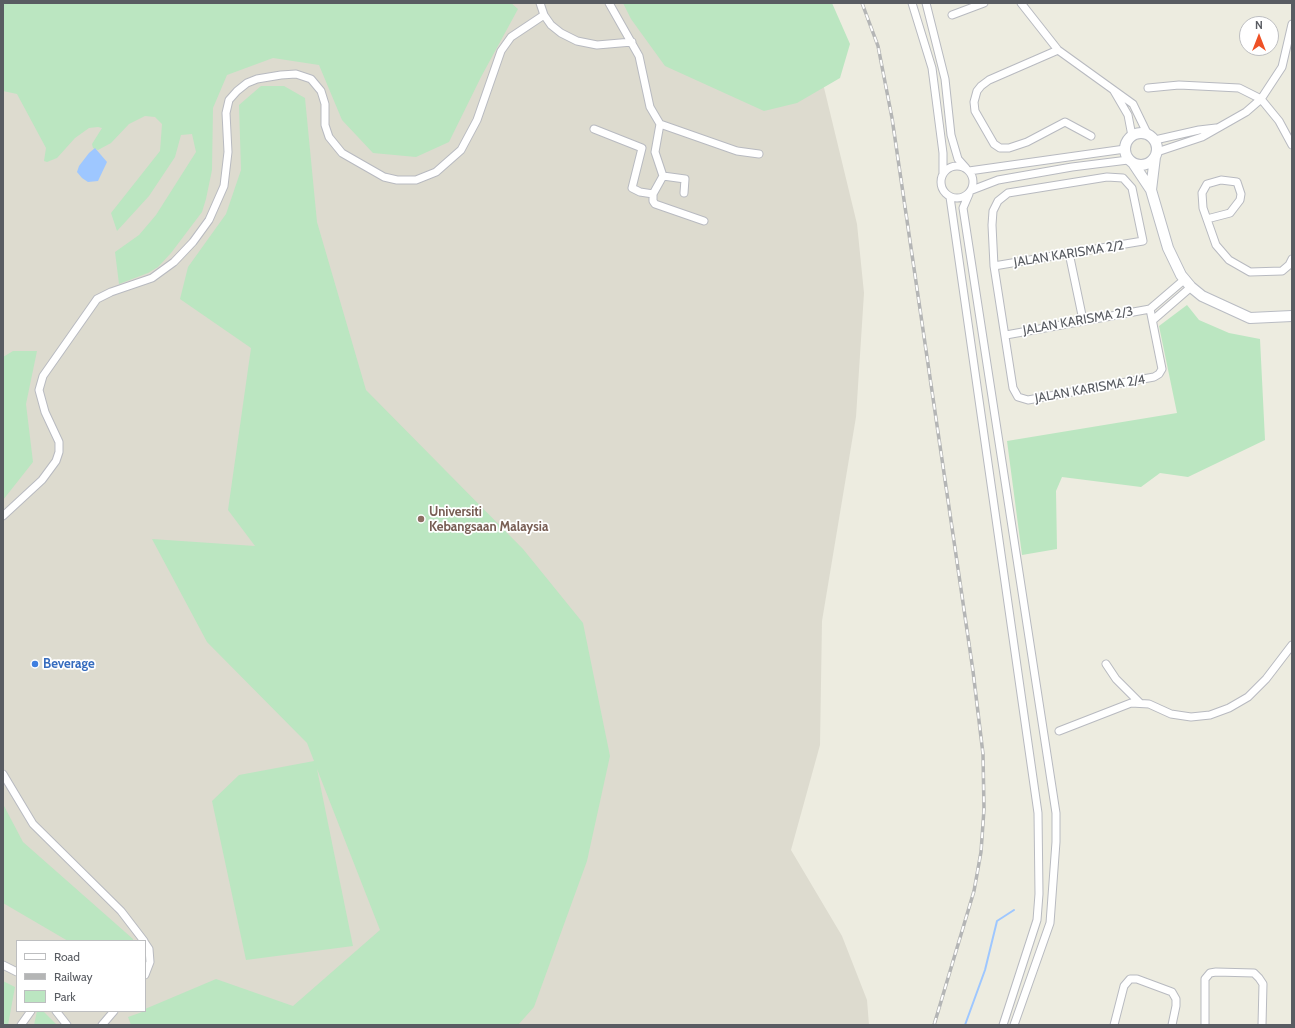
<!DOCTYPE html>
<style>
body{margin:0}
#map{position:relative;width:1295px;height:1028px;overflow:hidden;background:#edece0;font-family:Cabin,sans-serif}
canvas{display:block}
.frame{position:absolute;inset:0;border:4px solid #595c62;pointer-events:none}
.legend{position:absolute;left:16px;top:940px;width:130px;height:72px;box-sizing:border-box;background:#fff;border:1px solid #bdbec0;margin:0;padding:5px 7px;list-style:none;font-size:12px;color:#595c62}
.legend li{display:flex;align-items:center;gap:8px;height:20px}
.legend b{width:20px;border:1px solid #bdbec0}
.north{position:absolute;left:1239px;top:16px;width:40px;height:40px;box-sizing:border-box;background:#fff;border:1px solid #bdbec0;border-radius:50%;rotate:0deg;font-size:11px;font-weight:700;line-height:16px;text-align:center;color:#595c62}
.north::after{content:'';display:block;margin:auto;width:14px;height:18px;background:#ee5126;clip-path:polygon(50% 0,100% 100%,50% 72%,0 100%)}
</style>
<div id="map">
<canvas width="1295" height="1028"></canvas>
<div class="frame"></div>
<ul class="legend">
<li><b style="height:5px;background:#fff"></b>Road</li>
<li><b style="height:5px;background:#b4b5b5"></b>Railway</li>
<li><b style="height:11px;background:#bbe6c1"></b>Park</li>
</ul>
<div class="north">N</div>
</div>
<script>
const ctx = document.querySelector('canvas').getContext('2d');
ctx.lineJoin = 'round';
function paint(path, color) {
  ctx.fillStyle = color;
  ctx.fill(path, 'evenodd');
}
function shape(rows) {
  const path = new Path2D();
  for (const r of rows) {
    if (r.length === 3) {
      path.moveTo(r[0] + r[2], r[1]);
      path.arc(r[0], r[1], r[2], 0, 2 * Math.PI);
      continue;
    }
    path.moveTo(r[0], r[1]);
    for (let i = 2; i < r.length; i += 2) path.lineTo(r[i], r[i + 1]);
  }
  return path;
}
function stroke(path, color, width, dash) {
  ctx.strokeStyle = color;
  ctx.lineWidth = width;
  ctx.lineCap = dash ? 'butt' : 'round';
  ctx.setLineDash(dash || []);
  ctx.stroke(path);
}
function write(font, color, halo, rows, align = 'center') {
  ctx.font = font + ' Cabin,sans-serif';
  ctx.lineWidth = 3.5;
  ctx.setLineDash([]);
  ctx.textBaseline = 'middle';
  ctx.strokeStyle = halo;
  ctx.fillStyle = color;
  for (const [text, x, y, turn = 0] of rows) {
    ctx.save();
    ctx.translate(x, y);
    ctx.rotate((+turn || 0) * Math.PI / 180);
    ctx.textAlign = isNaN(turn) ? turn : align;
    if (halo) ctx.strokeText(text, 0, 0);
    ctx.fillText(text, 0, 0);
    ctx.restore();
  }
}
paint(shape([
 [3,3,787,3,819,67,857,224,864,293,856,417,822,621,820,745,791,850,842,936,867,1000,869,1025,3,1025],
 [17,941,145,941,145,1011,17,1011]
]), '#dddbcf');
paint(shape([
 [3,3,511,3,518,9,481,77,449,142,416,157,373,153,342,120,319,65,273,58,227,75,213,108,212,170,206,199,202,212,171,253,158,267,148,273,119,284,115,252,139,235,156,215,196,152,192,134,181,135,175,157,149,196,117,231,111,213,160,151,162,124,155,117,145,116,129,124,111,143,98,150,93,148,92,144,102,128,98,127,89,128,75,138,57,158,47,162,44,161,46,148,17,94,3,91],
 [623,3,832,3,850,44,840,78,797,103,764,111,665,66,631,19],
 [261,86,284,86,305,98,317,222,366,390,523,549,583,623,610,756,587,861,534,1007,518,1025,131,1025,128,1017,145,1011,145,1009,216,979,293,1006,380,930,317,769,353,946,246,960,212,801,239,775,314,761,307,743,207,642,152,539,255,546,228,510,251,348,180,299,188,267,226,214,241,170,239,105],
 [1187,305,1199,320,1229,333,1260,339,1265,440,1188,477,1160,473,1141,487,1062,477,1056,491,1057,549,1022,555,1007,441,1177,413,1159,326],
 [13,351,37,351,26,404,33,462,3,500,3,357],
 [3,804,23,842,133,939,133,941,68,941,3,903],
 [3,981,15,987,8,1025,3,1025],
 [37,1011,43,1011,57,1025,34,1025]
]), '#bbe6c1');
paint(shape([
 [95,148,107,162,98,181,88,182,82,178,77,172,79,166,89,153]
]), '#9ec7ff');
stroke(shape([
 [965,1025,985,970,997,921,1014,910]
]), '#9ec7ff', 2);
const street = shape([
 [540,3,544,15,551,25,561,33,577,41,597,45,632,42],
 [609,3,639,56,650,107,660,124,737,151,759,154],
 [912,3,932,68,943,153,943,174],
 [926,3,945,79,951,135,958,159,966,168],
 [1021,3,1058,50,1133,104,1148,135],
 [952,15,984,3],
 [1058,50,989,80,981,86,977,91,974,102,975,111,994,144,1000,148,1009,148,1027,142,1065,122,1091,136],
 [1148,88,1179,85,1239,88,1261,99,1279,121,1292,145],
 [1114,91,1128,115,1132,136],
 [660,124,655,152,663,176,653,194,653,201,655,204,704,221],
 [594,129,642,148,632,188,640,192,653,194],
 [1155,140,1199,130,1216,128],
 [1157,152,1202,137,1246,112,1261,99,1282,67,1292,24],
 [957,182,16],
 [969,171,1125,149],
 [663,176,685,179,684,193],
 [972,190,998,180,1072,167,1128,160],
 [969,194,963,208,1056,813,1056,842,1050,923,1014,1025],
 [950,197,1038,813,1039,894,1037,920,1003,1025],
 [1207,219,1230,213,1240,200,1241,194,1237,182,1221,180,1207,184,1202,193,1203,208,1216,245,1229,260,1250,272,1282,271,1289,265,1292,259],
 [1069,253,1083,320],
 [994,266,1143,241,1132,188,1123,178,1107,177,1008,193,998,201,993,211,992,225,994,266,1013,388,1018,397,1028,400,1154,377,1159,374,1162,369,1150,309],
 [1150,309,1185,279],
 [1153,320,1191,287],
 [1006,335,1150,309],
 [3,516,42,480,56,461,59,452,59,442,45,412,39,390,43,376,97,299,111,292,152,278,174,262,193,242,209,220,224,186,228,152,226,113,229,100,237,91,247,83,257,79,281,75,296,74,311,79,321,91,325,104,325,125,329,137,342,153,384,177,397,180,416,180,436,172,461,150,477,120,501,51,511,37,544,15],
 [1106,664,1116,679,1140,703],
 [1059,731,1131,703,1149,704,1171,714,1191,717,1210,715,1229,708,1248,697,1266,679,1292,645],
 [3,774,33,824,121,911,144,941],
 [145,943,149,949,150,962,145,975],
 [3,965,17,972],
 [56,1011,67,1025],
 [21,1025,31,1011],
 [102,1025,114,1011],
 [1114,1025,1124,986,1130,979,1137,979,1172,992,1176,999,1176,1006,1172,1025],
 [1205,1025,1205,979,1210,973,1216,972,1254,973,1259,978,1263,984,1262,1025]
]);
const secondary = shape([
 [1141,149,16],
 [1133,163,1151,190,1168,248,1181,275,1191,287,1202,296,1250,318,1292,316],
 [1151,190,1155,157]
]);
stroke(street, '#b8bac0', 9);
stroke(secondary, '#b9bcc3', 12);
stroke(street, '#fff', 7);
stroke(secondary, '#fff', 10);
const rail = shape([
 [862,3,878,46,892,118,973,671,983,754,984,809,981,852,974,891,934,1025]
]);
stroke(rail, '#b4b5b5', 3.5);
stroke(rail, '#fff', 2, [6]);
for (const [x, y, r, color] of [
 [421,519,4,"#8d6e63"],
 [35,664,4,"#3f7fe0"]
]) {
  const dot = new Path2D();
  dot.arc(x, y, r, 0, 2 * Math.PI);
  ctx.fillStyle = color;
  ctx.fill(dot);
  stroke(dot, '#fff', 1.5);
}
write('13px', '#595c62', '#fff', [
 ["JALAN KARISMA 2/2",1069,254,-9],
 ["JALAN KARISMA 2/3",1078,321,-10],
 ["JALAN KARISMA 2/4",1090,389,-10]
]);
write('bold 13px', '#785e54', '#fff', [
 ["Universiti",429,512],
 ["Kebangsaan Malaysia",429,527]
], 'left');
write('bold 13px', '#366cbe', '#fff', [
 ["Beverage",43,664]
], 'left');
</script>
